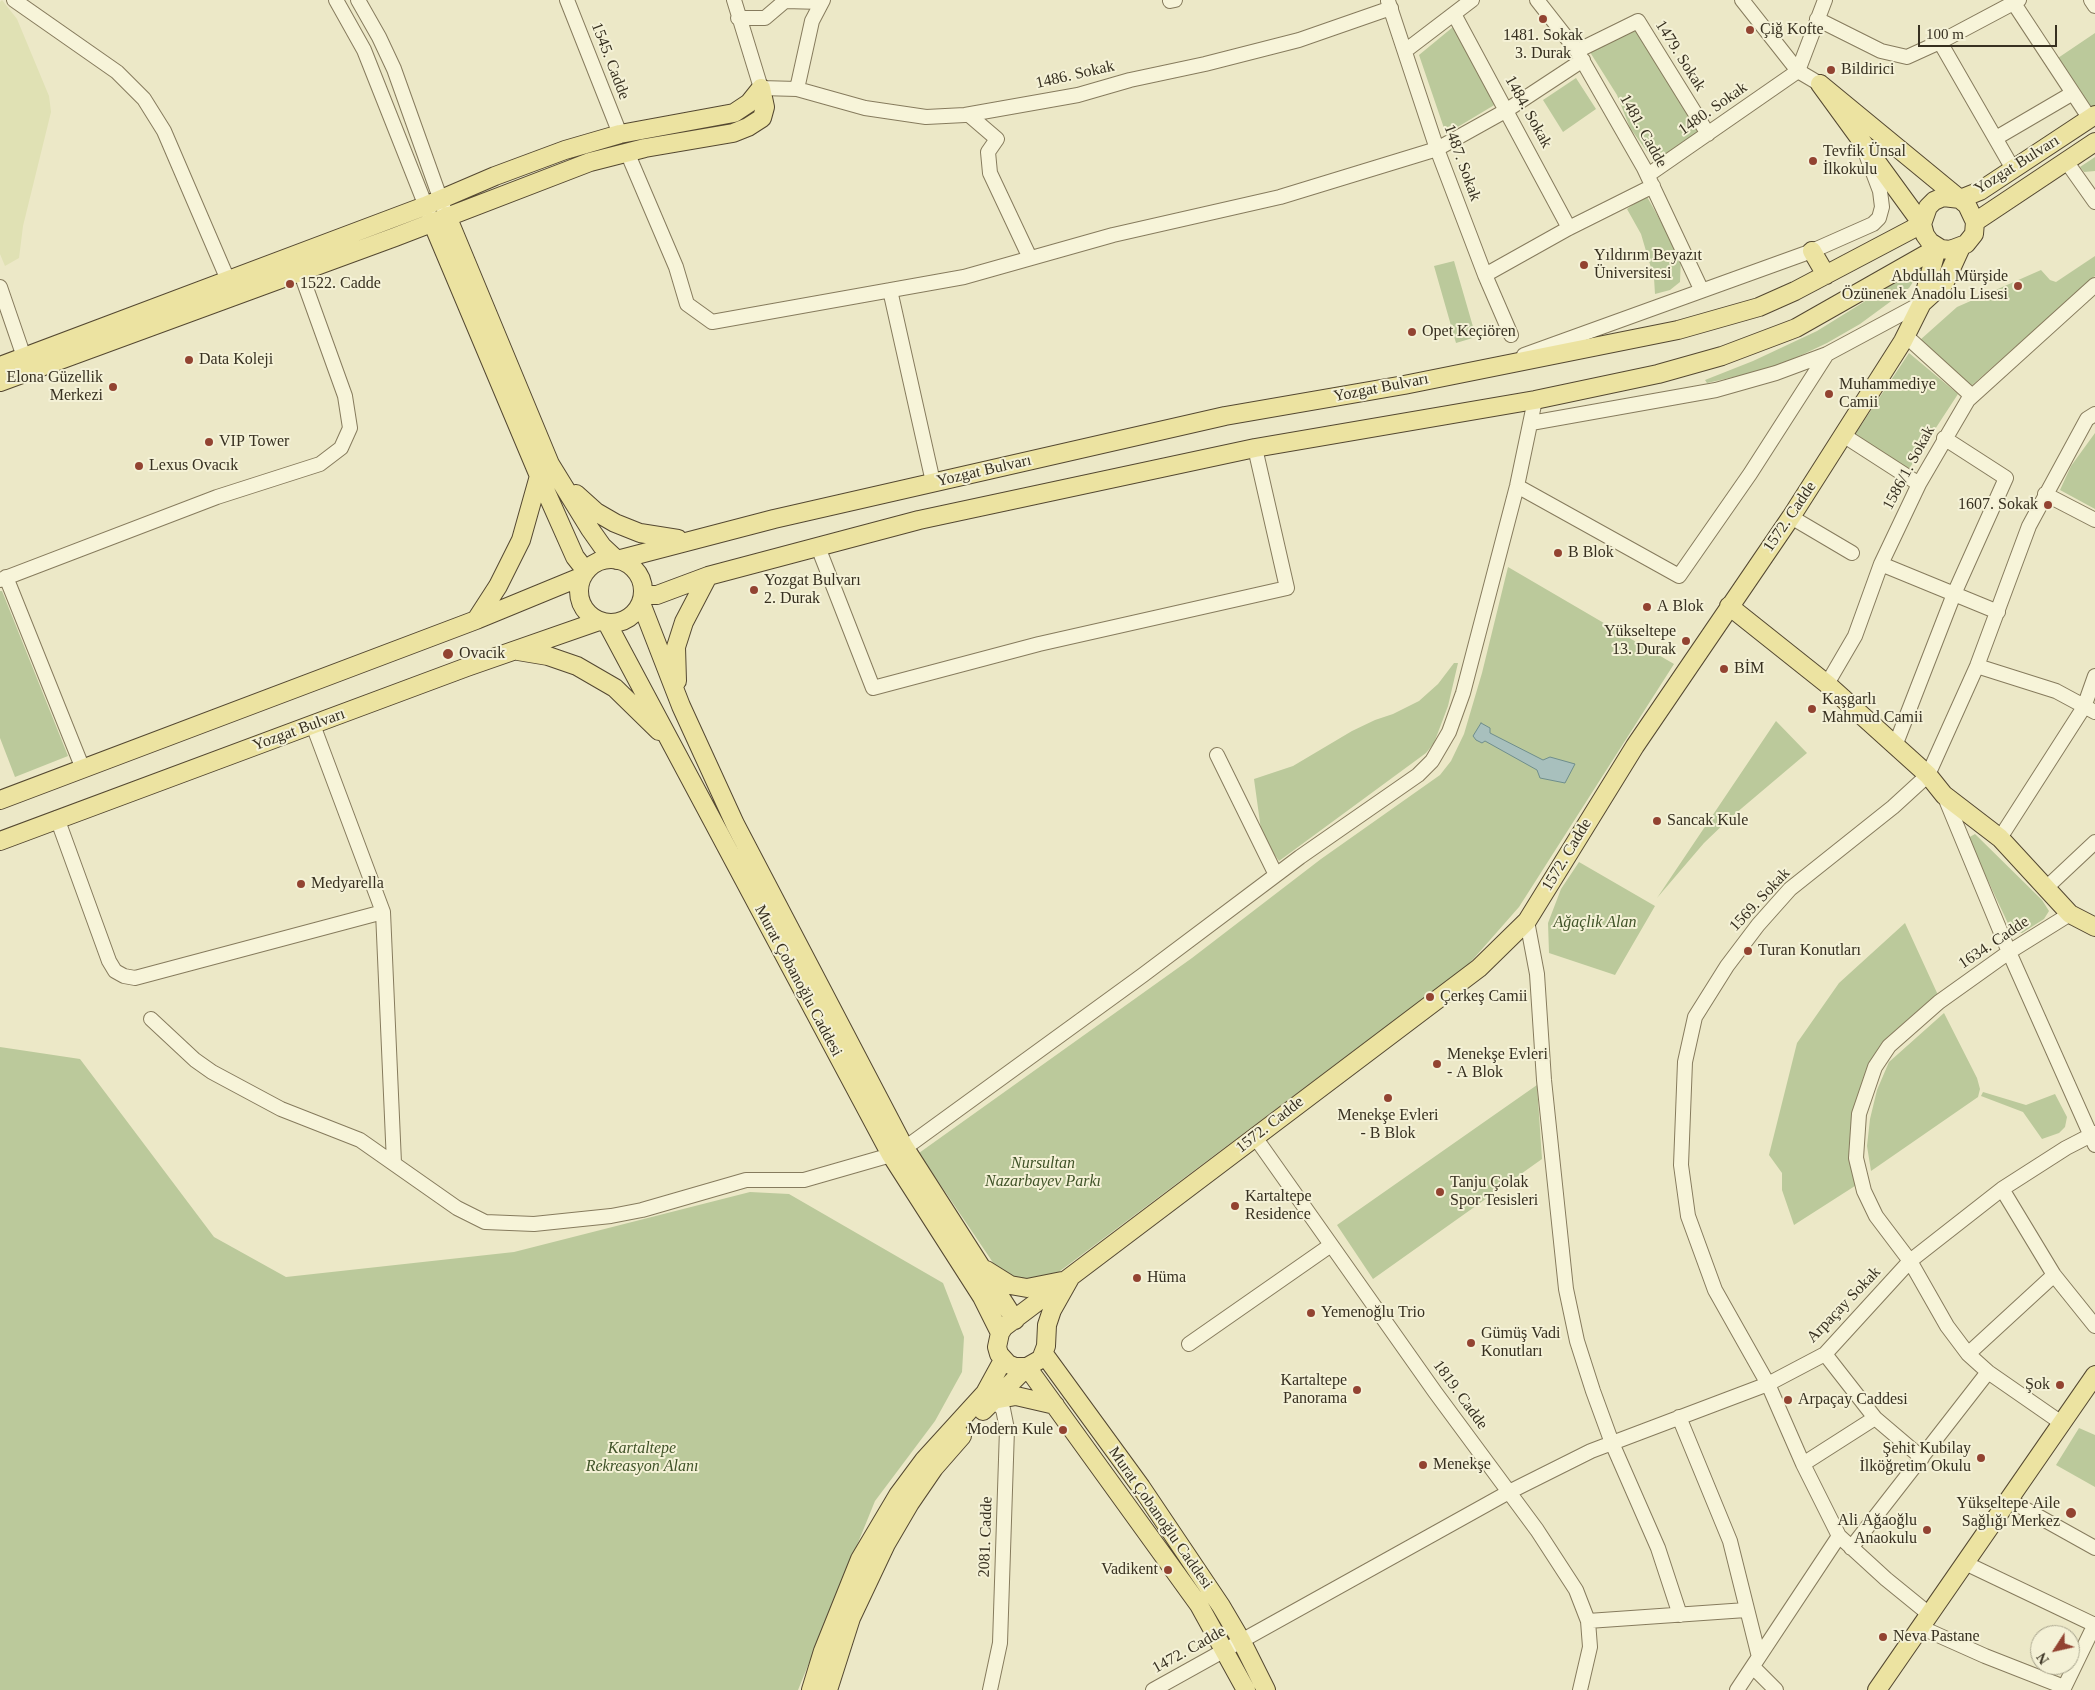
<!DOCTYPE html>
<meta charset="utf-8">
<style>
body{margin:0}
#map{position:relative;width:2095px;height:1690px;overflow:hidden;background:#ece8c7;font-family:"Times New Roman",serif}
canvas{display:block}
.north{position:absolute;left:2030px;top:1625px;width:50px;height:50px;box-sizing:border-box;background:#f4f1d6;border:1px solid #a8a48d;border-radius:50%;rotate:235deg;font-size:14px;font-weight:700;line-height:20px;text-align:center;color:#373020}
.north::after{content:'';display:block;margin:auto;width:18px;height:22px;background:#924331;clip-path:polygon(50% 0,100% 100%,50% 72%,0 100%)}
.scale{position:absolute;left:1918px;top:25px;width:139px;height:22px;box-sizing:border-box;border:2px solid #373020;border-top:0;padding-left:6px;font-size:15px;line-height:18px;white-space:nowrap;color:#373020;-webkit-text-stroke:4px #f4f1d6;paint-order:stroke}
</style>
<div id="map">
<canvas width="2095" height="1690"></canvas>
<div class="north">N</div>
<div class="scale">100 m</div>
</div>
<script>
const ctx = document.querySelector('canvas').getContext('2d');
ctx.lineJoin = 'round';
function paint(path, color) {
  ctx.fillStyle = color;
  ctx.fill(path, 'evenodd');
}
function shape(rows) {
  const path = new Path2D();
  for (const r of rows) {
    if (r.length === 3) {
      path.moveTo(r[0] + r[2], r[1]);
      path.arc(r[0], r[1], r[2], 0, 2 * Math.PI);
      continue;
    }
    path.moveTo(r[0], r[1]);
    for (let i = 2; i < r.length; i += 2) path.lineTo(r[i], r[i + 1]);
  }
  return path;
}
function stroke(path, color, width, dash) {
  ctx.strokeStyle = color;
  ctx.lineWidth = width;
  ctx.lineCap = dash ? 'butt' : 'round';
  ctx.setLineDash(dash || []);
  ctx.stroke(path);
}
function write(font, color, halo, rows, align = 'center') {
  ctx.font = font + ' "Times New Roman",serif';
  ctx.lineWidth = 4;
  ctx.setLineDash([]);
  ctx.textBaseline = 'middle';
  ctx.strokeStyle = halo;
  ctx.fillStyle = color;
  for (const [text, x, y, turn = 0] of rows) {
    ctx.save();
    ctx.translate(x, y);
    ctx.rotate((+turn || 0) * Math.PI / 180);
    ctx.textAlign = isNaN(turn) ? turn : align;
    if (halo) ctx.strokeText(text, 0, 0);
    ctx.fillText(text, 0, 0);
    ctx.restore();
  }
}
paint(shape([
 [2,0,17,19,49,96,51,112,23,226,19,258,5,266,0,254,0,2]
]), '#e0e1b4');
paint(shape([
 [1453,27,1496,104,1446,134,1419,55],
 [1636,28,1699,133,1654,161,1630,128,1617,95,1588,49],
 [2095,33,2095,108,2089,112,2055,60],
 [1576,78,1596,109,1563,132,1543,100],
 [2095,157,2095,171,2084,172,2080,167],
 [1646,195,1681,257,1680,282,1670,290,1655,294,1654,278,1641,234,1627,209],
 [2095,256,2095,276,1970,387,1920,340,1957,307,2041,270,2050,280,2056,282],
 [1454,261,1476,337,1456,343,1434,266],
 [1925,264,1909,288,1860,324,1827,343,1791,360,1760,371,1707,383,1705,380,1753,361,1817,331],
 [1909,353,1958,394,1907,472,1854,436],
 [2095,433,2095,509,2060,490,2071,466],
 [1508,567,1674,664,1519,907,1468,965,1056,1274,1025,1284,996,1267,919,1153,1192,958,1321,859,1440,775,1451,761,1464,734,1482,673],
 [0,591,2,591,68,756,15,777,0,738],
 [1454,663,1458,663,1448,706,1434,743,1426,753,1279,861,1262,837,1254,779,1293,766,1352,731,1375,720,1393,714,1419,701,1438,684],
 [1776,721,1807,753,1729,819,1704,843,1657,898],
 [1975,834,2042,900,2049,911,2044,919,2022,933,2012,932,1968,838],
 [1579,862,1655,906,1615,975,1549,953,1548,923,1561,889],
 [1905,923,1938,995,1906,1021,1880,1052,1866,1075,1858,1184,1794,1225,1782,1190,1782,1173,1769,1155,1797,1043,1839,983],
 [1944,1013,1977,1078,1980,1089,1978,1097,1871,1171,1867,1146,1870,1119,1877,1090,1889,1062],
 [0,1047,80,1059,214,1237,286,1277,514,1252,750,1192,789,1194,943,1283,964,1337,962,1372,935,1421,875,1501,798,1690,0,1690],
 [1537,1085,1542,1159,1373,1279,1337,1225],
 [1983,1092,2026,1105,2055,1094,2067,1117,2065,1127,2059,1133,2042,1139,2023,1112,1981,1096],
 [2079,1428,2095,1435,2095,1487,2056,1465]
]), '#bbc99b');
const water = shape([
 [1481,723,1490,728,1490,733,1543,760,1550,757,1575,764,1565,783,1540,778,1537,770,1485,741,1482,743,1476,740,1473,736,1481,723]
]);
paint(water, '#a8c0bd');
stroke(water, '#6f8e8c', 1);
const minor = shape([
 [14,0,117,72,144,99,164,131,228,280],
 [336,0,364,50,429,214],
 [358,0,379,37,394,69,444,209],
 [567,0,620,134],
 [734,0,761,88,797,89,865,108,926,117,965,115,1078,95,1130,80,1205,64,1299,40,1391,8],
 [1537,0,1577,51,1644,168,1701,289],
 [1742,0,1798,71,1820,84],
 [2091,0,2095,6],
 [1170,1,1175,0],
 [1388,1,1437,149,1485,275,1511,335],
 [2013,2,2090,119],
 [1454,14,1569,228],
 [738,18,765,18,785,1,822,2],
 [1817,19,1881,51,1907,57,1940,42,2019,0],
 [1940,42,2013,169],
 [1405,51,1472,0],
 [1577,51,1638,21,1708,134],
 [797,89,812,21,823,0],
 [969,115,997,139,988,152,990,173,1030,258],
 [1996,138,2073,93],
 [627,152,676,267,687,304,712,322,964,277,1113,235,1280,197,1437,149,1507,110,1583,60],
 [2066,161,2095,202],
 [1648,175,1798,71,1825,0],
 [1485,275,1569,228,1653,186],
 [0,287,24,357],
 [890,290,933,482],
 [1906,336,1972,396],
 [1524,355,1812,251,1873,224,1879,218,1882,207,1880,191,1866,154],
 [1531,423,1716,390,1776,373,1827,354,1922,303],
 [1843,435,1919,484],
 [1517,486,1679,576,1750,474,1827,354],
 [2045,494,2095,520],
 [1791,517,1852,553],
 [818,547,873,688,1039,644,1287,588,1255,448],
 [1881,564,1998,612],
 [6,577,83,769],
 [0,580,217,497,320,464,341,448,350,428,345,396,300,271],
 [1977,666,2056,691,2095,712],
 [1827,684,1855,636,1881,564,1919,484,1968,400,2095,285],
 [313,725,383,912,394,1163],
 [1895,746,1954,594,2006,478,1944,438],
 [1217,755,1276,875],
 [1944,795,2009,952,2095,1145],
 [57,818,109,961,115,971,124,976,135,978,383,912],
 [2000,838,2084,707,2095,676],
 [2046,888,2095,842],
 [1527,921,1537,974,1544,1080,1566,1289,1577,1341,1593,1391,1612,1443,1658,1548,1680,1615],
 [151,1019,195,1060,212,1072,281,1109,360,1140,457,1208,485,1222,534,1224,611,1216,642,1210,746,1180,804,1180,891,1155,905,1148,1143,975,1300,857,1418,775,1432,761,1449,732,1463,693,1517,486,1535,400],
 [1255,1137,1435,1392,1537,1530,1576,1590,1588,1621,1590,1647,1580,1690],
 [2002,1189,2054,1275,2095,1326],
 [1189,1344,1331,1245],
 [1825,1354,1875,1418,1922,1458],
 [1968,1354,2054,1275],
 [987,1395,1003,1409,1007,1429,1000,1643,990,1690],
 [1679,1417,1730,1541,1759,1657],
 [2063,1424,1988,1372,1968,1354,1947,1326,1910,1261,1876,1216,1864,1191,1856,1158,1859,1114,1875,1067,1889,1046,1939,1002,2009,952,2070,914],
 [1803,1464,1875,1418],
 [2009,1500,2095,1548],
 [1851,1548,1988,1372],
 [1965,1563,2095,1625],
 [1929,1614,1886,1579,1839,1536,1803,1464,1768,1384,1715,1290,1688,1216,1681,1165,1685,1062,1695,1017,1727,966,1758,925,1790,889,1893,807,1928,775,1977,666,2029,526,2087,419,2095,414],
 [1588,1621,1746,1610],
 [1920,1627,1985,1656,2064,1687],
 [1753,1667,1776,1690],
 [1153,1690,1509,1492,1591,1451,1768,1384,1825,1354,1910,1261,2002,1189,2066,1148,2095,1133],
 [1737,1690,1839,1536],
 [2063,1690,2095,1624]
]);
const major = shape([
 [1820,84,1967,205,1975,222,1974,234,1966,244,1950,250,1941,249,1930,242,1925,235,1922,224,1820,84],
 [447,216,550,464,590,529,602,546,617,560],
 [432,222,539,476,575,557,586,571],
 [1975,222,2095,142],
 [1922,224,1928,207,1934,201,1943,197,1960,199,1980,191,2095,115],
 [1812,251,1826,275],
 [1922,303,1945,282,1961,247],
 [0,366,425,206,495,176,565,150,620,134,734,113,749,103,761,88],
 [0,382,395,237,590,162,645,148,733,133,748,127,762,118,765,107,761,88],
 [576,494,596,512,615,523,640,533,678,539],
 [611,591,32],
 [617,560,774,519,1225,416,1404,385,1678,330,1759,307,1795,291,1922,224],
 [643,595,657,595,708,576,919,520,1255,448,1535,400,1658,374,1722,356,1796,328,1937,248],
 [641,603,681,706,735,824,903,1145,1015,1320],
 [1729,606,1827,684,1928,775,1944,795,2000,838,2070,914,2095,927],
 [476,620,498,586,521,540,539,476],
 [607,623,891,1155,982,1297,1000,1333],
 [518,651,548,656,577,666,615,688,659,731],
 [677,681,676,647,684,622,708,576],
 [0,800,476,620,583,576],
 [0,841,467,667,599,621],
 [986,1270,1010,1285,1027,1288,1062,1281],
 [1070,1278,1052,1310,1047,1325,1046,1346,1041,1359,1027,1367,1015,1367,1008,1364,999,1354,997,1347,1000,1333,1004,1327,1479,968,1527,921,1635,746,1791,517,1903,341,1922,303,1937,248],
 [1044,1354,1141,1487,1221,1606,1241,1640,1266,1690],
 [1027,1367,1199,1605,1246,1690],
 [993,1400,1016,1396,1055,1405],
 [983,1411,1027,1367],
 [811,1690,823,1651,860,1559,898,1495,924,1460,985,1393,1003,1360],
 [828,1690,851,1618,886,1544,910,1503,934,1468,962,1436],
 [1877,1690,2095,1375]
]);
stroke(minor, '#867b5d', 16);
stroke(major, '#544831', 20);
stroke(minor, '#f7f4d9', 14);
stroke(major, '#ece3a1', 18);
for (const [x, y, r, color] of [
 [1543,19,5,"#924331"],
 [1750,30,5,"#924331"],
 [1831,70,5,"#924331"],
 [1813,161,5,"#924331"],
 [1584,265,5,"#924331"],
 [290,284,5,"#924331"],
 [2018,286,5,"#924331"],
 [1412,332,5,"#924331"],
 [189,360,5,"#924331"],
 [113,387,5,"#924331"],
 [1829,394,5,"#924331"],
 [209,442,5,"#924331"],
 [139,466,5,"#924331"],
 [2048,505,5,"#924331"],
 [1558,553,5,"#924331"],
 [754,590,5,"#924331"],
 [1647,607,5,"#924331"],
 [1686,641,5,"#924331"],
 [448,654,6,"#924331"],
 [1724,669,5,"#924331"],
 [1812,709,5,"#924331"],
 [1657,821,5,"#924331"],
 [301,884,5,"#924331"],
 [1748,951,5,"#924331"],
 [1430,997,5,"#924331"],
 [1437,1064,5,"#924331"],
 [1388,1098,5,"#924331"],
 [1440,1192,5,"#924331"],
 [1235,1206,5,"#924331"],
 [1137,1278,5,"#924331"],
 [1311,1313,5,"#924331"],
 [1471,1343,5,"#924331"],
 [2060,1385,5,"#924331"],
 [1357,1390,5,"#924331"],
 [1788,1400,5,"#924331"],
 [1063,1430,5,"#924331"],
 [1981,1458,5,"#924331"],
 [1423,1465,5,"#924331"],
 [2071,1513,6,"#924331"],
 [1927,1530,5,"#924331"],
 [1168,1570,5,"#924331"],
 [1883,1637,5,"#924331"]
]) {
  const dot = new Path2D();
  dot.arc(x, y, r, 0, 2 * Math.PI);
  ctx.fillStyle = color;
  ctx.fill(dot);
  stroke(dot, '#f4f1d6', 2);
}
write('16px', '#373020', '#f4f1d6', [
 ["Çiğ Kofte",1760,30],
 ["1481. Sokak",1543,36,"center"],
 ["3. Durak",1543,54,"center"],
 ["Bildirici",1841,70],
 ["Tevfik Ünsal",1823,152],
 ["İlkokulu",1823,170],
 ["Yıldırım Beyazıt",1594,256],
 ["Üniversitesi",1594,274],
 ["Abdullah Mürşide",2008,277,"right"],
 ["Özünenek Anadolu Lisesi",2008,295,"right"],
 ["1522. Cadde",300,284],
 ["Opet Keçiören",1422,332],
 ["Data Koleji",199,360],
 ["Elona Güzellik",103,378,"right"],
 ["Merkezi",103,396,"right"],
 ["Muhammediye",1839,385],
 ["Camii",1839,403],
 ["VIP Tower",219,442],
 ["Lexus Ovacık",149,466],
 ["1607. Sokak",2038,505,"right"],
 ["B Blok",1568,553],
 ["Yozgat Bulvarı",764,581],
 ["2. Durak",764,599],
 ["A Blok",1657,607],
 ["Yükseltepe",1676,632,"right"],
 ["13. Durak",1676,650,"right"],
 ["Ovacık",459,654],
 ["BİM",1734,669],
 ["Kaşgarlı",1822,700],
 ["Mahmud Camii",1822,718],
 ["Sancak Kule",1667,821],
 ["Medyarella",311,884],
 ["Turan Konutları",1758,951],
 ["Çerkeş Camii",1440,997],
 ["Menekşe Evleri",1447,1055],
 ["- A Blok",1447,1073],
 ["Menekşe Evleri",1388,1116,"center"],
 ["- B Blok",1388,1134,"center"],
 ["Tanju Çolak",1450,1183],
 ["Spor Tesisleri",1450,1201],
 ["Kartaltepe",1245,1197],
 ["Residence",1245,1215],
 ["Hüma",1147,1278],
 ["Yemenoğlu Trio",1321,1313],
 ["Gümüş Vadi",1481,1334],
 ["Konutları",1481,1352],
 ["Kartaltepe",1347,1381,"right"],
 ["Panorama",1347,1399,"right"],
 ["Şok",2050,1385,"right"],
 ["Arpaçay Caddesi",1798,1400],
 ["Modern Kule",1053,1430,"right"],
 ["Şehit Kubilay",1971,1449,"right"],
 ["İlköğretim Okulu",1971,1467,"right"],
 ["Menekşe",1433,1465],
 ["Yükseltepe Aile",2060,1504,"right"],
 ["Sağlığı Merkez",2060,1522,"right"],
 ["Ali Ağaoğlu",1917,1521,"right"],
 ["Anaokulu",1917,1539,"right"],
 ["Vadikent",1158,1570,"right"],
 ["Neva Pastane",1893,1637]
], 'left');
write('16px', '#373020', '#f4f1d6', [
 ["1479. Sokak",1680,56,58],
 ["1545. Cadde",610,61,69],
 ["1486. Sokak",1075,75,-13],
 ["1480. Sokak",1713,109,-35],
 ["1484. Sokak",1528,112,61],
 ["1481. Cadde",1643,131,61],
 ["1487. Sokak",1462,163,70],
 ["Yozgat Bulvarı",2017,165,-32],
 ["Yozgat Bulvarı",1381,388,-11],
 ["1586/1. Sokak",1909,468,-62],
 ["Yozgat Bulvarı",984,471,-13],
 ["1572. Cadde",1790,517,-56],
 ["Yozgat Bulvarı",299,730,-20],
 ["1572. Cadde",1567,855,-59],
 ["1569. Sokak",1760,900,-47],
 ["1634. Cadde",1994,943,-34],
 ["Murat Çobanoğlu Caddesi",798,981,62],
 ["1572. Cadde",1270,1125,-38],
 ["Arpaçay Sokak",1844,1305,-46],
 ["1819. Cadde",1460,1395,54],
 ["Murat Çobanoğlu Caddesi",1160,1518,55],
 ["2081. Cadde",986,1537,-88],
 ["1472. Cadde",1189,1650,-29]
]);
write('italic 16px', '#405328', '#f4f1d6', [
 ["Ağaçlık Alan",1595,923],
 ["Nursultan",1043,1164],
 ["Nazarbayev Parkı",1043,1182],
 ["Kartaltepe",642,1449],
 ["Rekreasyon Alanı",642,1467]
]);
</script>
